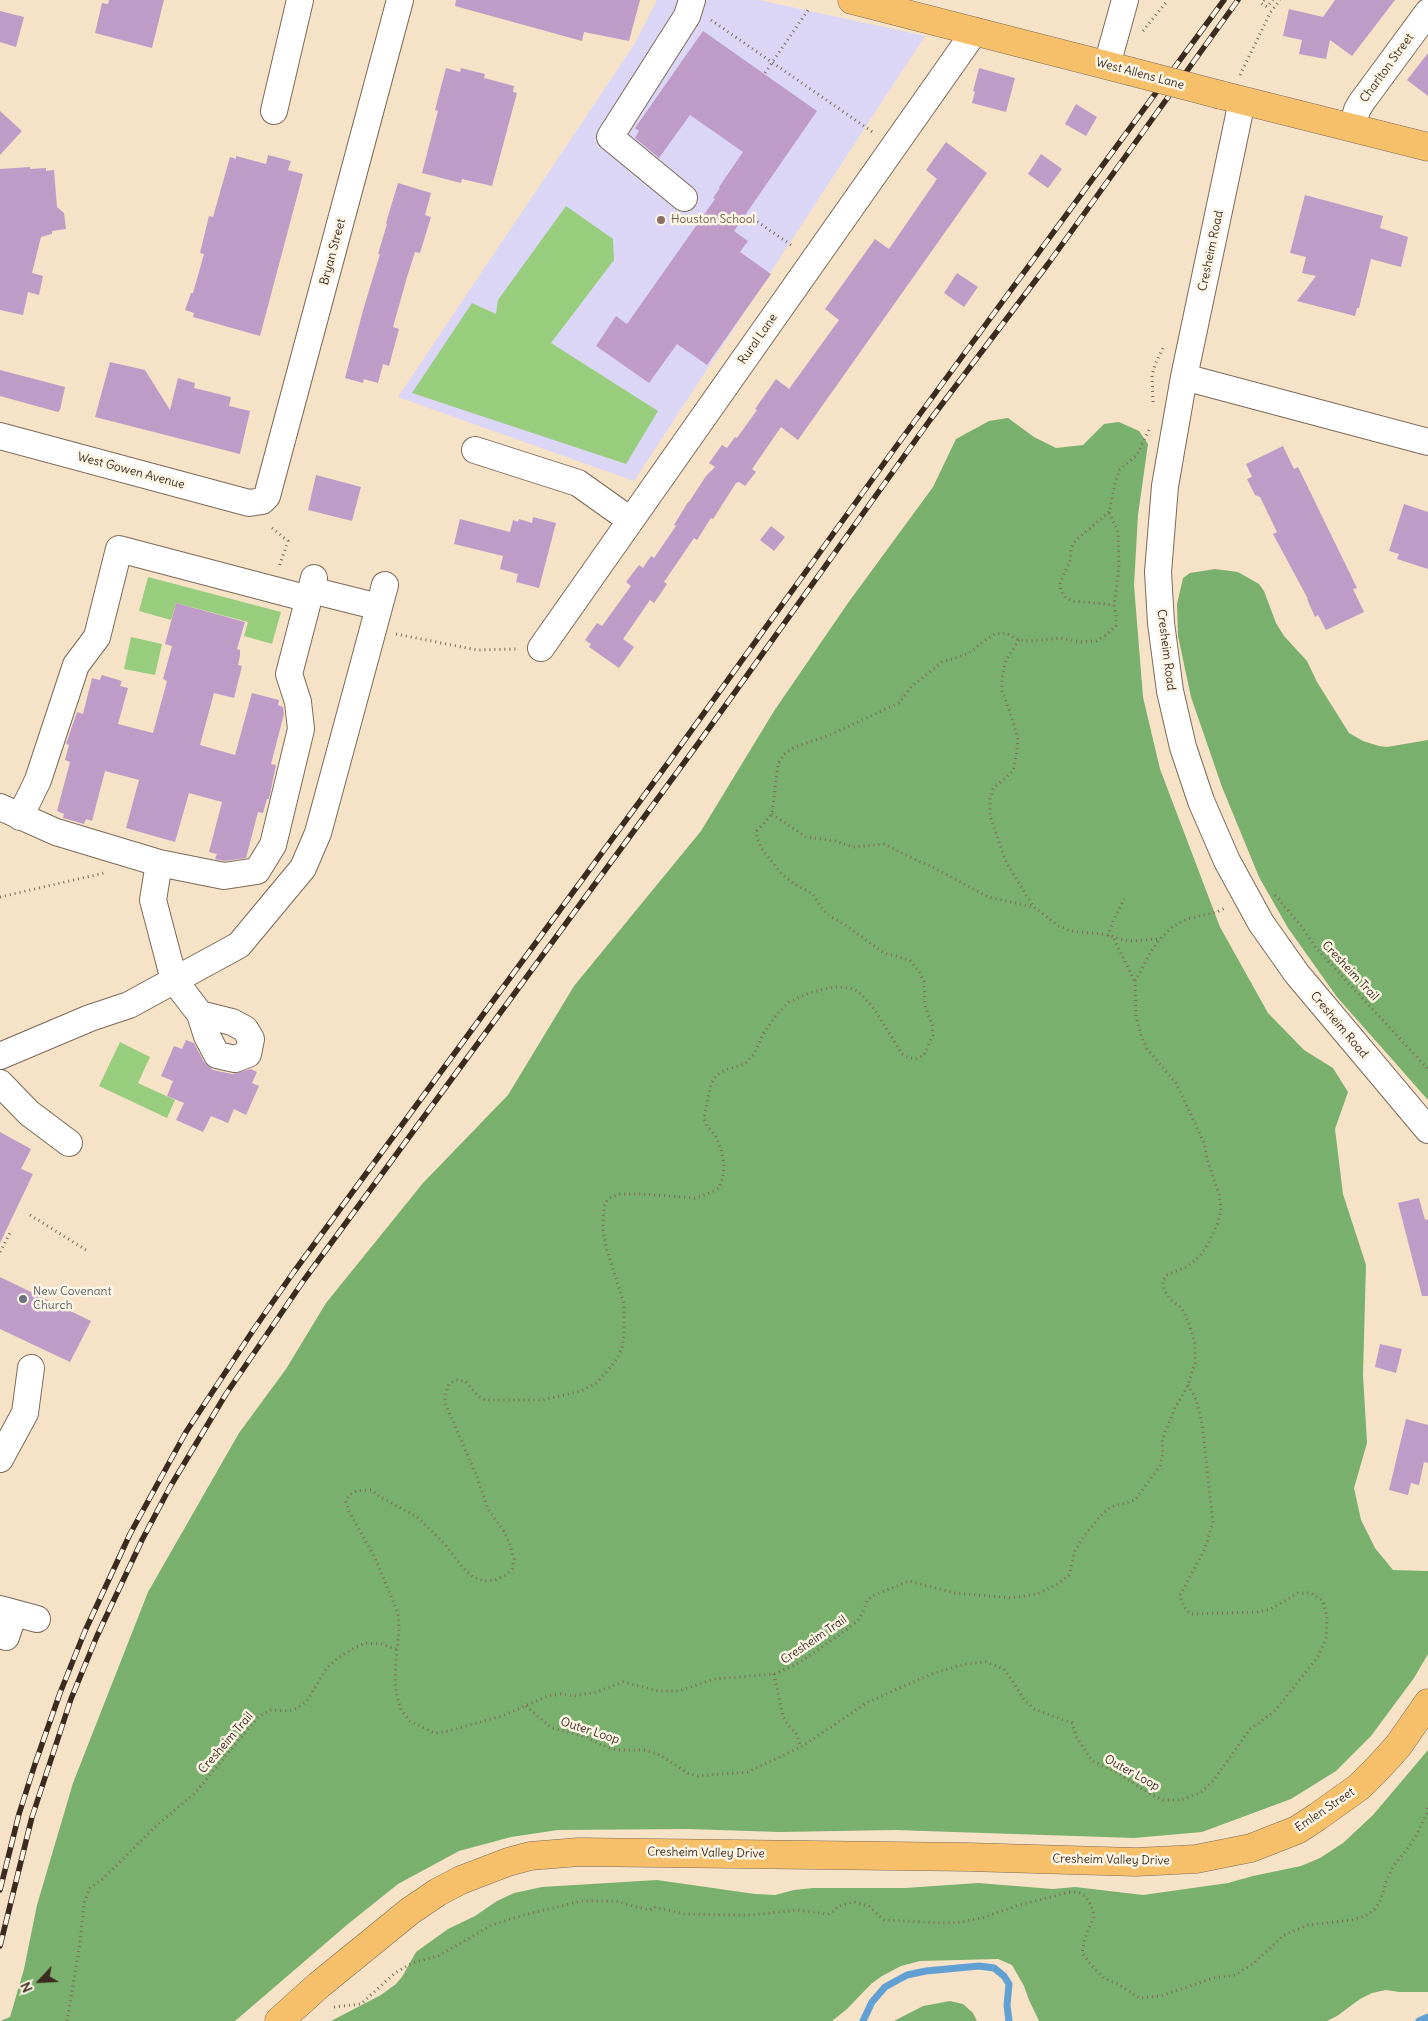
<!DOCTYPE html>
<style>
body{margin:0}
#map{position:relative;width:1428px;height:2021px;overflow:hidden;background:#f6e2c7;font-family:Delius,sans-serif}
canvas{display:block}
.north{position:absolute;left:15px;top:1956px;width:50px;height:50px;-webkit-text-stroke:4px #fcf5e5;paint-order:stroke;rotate:245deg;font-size:14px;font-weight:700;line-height:20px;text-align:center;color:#3b2a1e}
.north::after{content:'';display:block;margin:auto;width:18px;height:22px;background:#3b2a1e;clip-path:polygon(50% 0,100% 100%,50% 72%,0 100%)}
</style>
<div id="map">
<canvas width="1428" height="2021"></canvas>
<div class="north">N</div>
</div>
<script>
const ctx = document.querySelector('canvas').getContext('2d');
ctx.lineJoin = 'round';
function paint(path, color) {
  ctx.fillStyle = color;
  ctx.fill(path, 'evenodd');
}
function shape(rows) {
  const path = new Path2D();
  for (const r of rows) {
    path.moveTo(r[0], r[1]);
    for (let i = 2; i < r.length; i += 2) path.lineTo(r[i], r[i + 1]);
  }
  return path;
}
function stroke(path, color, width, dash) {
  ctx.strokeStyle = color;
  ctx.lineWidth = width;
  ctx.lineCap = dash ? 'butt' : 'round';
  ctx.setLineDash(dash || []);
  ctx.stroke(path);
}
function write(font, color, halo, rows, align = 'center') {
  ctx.font = font + ' Delius,sans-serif';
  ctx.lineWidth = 5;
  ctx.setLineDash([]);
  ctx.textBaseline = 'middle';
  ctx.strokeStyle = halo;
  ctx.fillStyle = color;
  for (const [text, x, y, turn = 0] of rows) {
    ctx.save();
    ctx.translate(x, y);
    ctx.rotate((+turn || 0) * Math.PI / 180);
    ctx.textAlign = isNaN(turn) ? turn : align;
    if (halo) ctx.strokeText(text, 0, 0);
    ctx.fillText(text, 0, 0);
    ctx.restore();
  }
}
paint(shape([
 [657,0,759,0,925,36,634,481,398,397,635,43]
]), '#dcd6f6');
paint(shape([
 [566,206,613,239,614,260,551,343,658,411,626,464,412,393,472,303,496,314,498,300],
 [148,577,281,612,272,644,244,636,248,622,176,603,171,620,139,611],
 [131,637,162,644,155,675,124,669],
 [120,1042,150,1057,138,1083,175,1100,167,1118,99,1086]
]), '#98cd7e');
paint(shape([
 [1008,418,1034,437,1056,448,1083,445,1104,424,1119,422,1139,431,1148,444,1138,515,1134,585,1143,697,1160,769,1220,927,1268,1013,1304,1050,1333,1068,1348,1092,1335,1129,1343,1194,1366,1265,1363,1375,1367,1443,1354,1488,1361,1520,1375,1548,1393,1570,1428,1571,1428,1654,1414,1678,1371,1736,1336,1771,1291,1799,1202,1832,1134,1838,895,1830,780,1832,688,1829,558,1830,511,1837,459,1851,398,1884,348,1924,235,2021,0,2021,10,2017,24,1969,37,1905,73,1783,148,1592,239,1433,286,1369,326,1303,423,1183,508,1095,574,986,701,831,774,711,848,603,933,487,956,439,989,421],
 [1215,569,1238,572,1259,584,1264,591,1276,623,1284,636,1307,661,1317,682,1349,733,1363,741,1379,746,1387,747,1428,740,1428,1100,1337,997,1288,928,1259,877,1222,787,1191,697,1178,636,1177,604,1183,578,1190,573],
 [1428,1750,1428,1992,1399,1992,1386,1990,1372,1993,1360,1999,1337,2016,1327,2021,1039,2021,1029,2000,1024,1986,1012,1965,998,1959,920,1961,901,1966,882,1976,871,1984,847,2009,832,2021,331,2021,381,1995,396,1984,402,1977,416,1952,448,1929,475,1916,497,1901,514,1893,542,1887,657,1880,755,1894,775,1895,794,1890,813,1888,905,1888,978,1883,1053,1889,1075,1887,1143,1895,1228,1883,1253,1876,1301,1866,1320,1858,1343,1843,1373,1815],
 [950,2001,963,2004,973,2013,977,2021,894,2021,923,2006]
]), '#7ab06d');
stroke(shape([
 [863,2021,872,2002,885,1987,907,1975,926,1971,979,1966,994,1968,1004,1976,1009,1984,1007,2005,1009,2021],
 [1419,2021,1428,2017]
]), '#61a0d3', 7);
paint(shape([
 [109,0,164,0,152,48,95,33,102,3,108,4],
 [456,0,640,0,629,41,584,32,582,41,455,6],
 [1335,0,1395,0,1352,56,1330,40,1326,59,1299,54,1302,40,1283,36,1289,9,1323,17],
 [0,11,24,17,16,47,0,42],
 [703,31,817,111,734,231,748,241,740,252,771,274,707,365,677,344,649,383,596,346,616,316,627,324,715,199,713,198,720,188,719,187,743,152,690,115,659,158,635,138,639,131,635,128],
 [1428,53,1428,96,1407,80],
 [446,68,460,72,461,68,485,74,484,78,514,86,513,92,517,93,492,186,462,179,461,183,422,173,438,111,435,110],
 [979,68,1015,78,1006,112,972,103,975,92,973,91],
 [1076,104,1097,117,1086,136,1065,124],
 [0,111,22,131,0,155],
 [946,142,987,173,798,440,781,427,752,469,756,472,745,486,739,482,736,483,713,519,711,518,697,540,694,538,664,582,667,584,654,603,650,600,623,639,634,647,619,668,589,647,591,644,585,640,597,623,602,626,631,586,626,582,639,565,643,568,651,556,654,558,676,526,674,525,688,502,689,502,706,476,715,467,709,463,722,445,727,448,735,437,737,438,757,410,755,409,776,379,789,389,839,320,825,309,875,239,889,249,937,179,926,170],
 [1041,154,1062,169,1048,188,1028,174],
 [268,155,291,161,288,170,303,174,260,336,193,317,194,313,185,310,191,293,193,293,204,254,200,253,209,216,213,217,230,157,236,159,236,156,266,164],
 [30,167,30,169,46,168,46,171,54,170,57,207,64,213,66,229,52,231,52,234,41,237,32,273,43,276,39,295,28,292,23,315,0,310,0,169],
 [398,183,431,193,425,215,431,217,420,253,415,252,407,277,393,327,399,329,389,366,383,364,378,383,364,379,363,383,345,378,364,307,380,254,378,254,387,224,386,223],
 [1305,195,1383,216,1380,228,1408,237,1401,267,1371,259,1359,308,1357,308,1355,316,1297,301,1316,276,1302,273,1306,257,1290,253],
 [957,273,978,287,964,307,944,293],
 [110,362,145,370,170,410,178,378,195,383,194,388,231,397,229,406,250,411,240,454,95,417],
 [0,370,65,387,60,410,58,412,0,396],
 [1283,446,1294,469,1298,467,1357,588,1353,589,1364,612,1326,630,1318,615,1315,617,1307,599,1308,599,1273,534,1277,532,1260,497,1255,495,1247,479,1252,477,1246,464],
 [316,475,361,487,352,521,308,510],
 [1404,504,1428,512,1428,569,1397,559,1399,554,1389,551],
 [533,517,556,523,539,588,516,582,518,574,500,569,503,556,454,544,460,519,510,532,513,520,518,522,519,519,532,523],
 [771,526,785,537,774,551,760,540],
 [176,603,245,622,237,649,240,650,240,655,238,665,242,666,234,698,214,693,200,745,235,755,252,693,279,700,278,705,283,707,284,714,271,764,276,765,269,799,267,799,263,813,258,812,246,858,224,861,215,859,217,854,209,852,222,802,189,793,175,842,126,828,139,780,105,771,92,821,86,819,84,824,63,818,64,814,57,811,70,762,65,760,69,745,66,744,77,712,83,714,92,678,100,680,102,675,122,681,120,686,128,688,118,724,153,733,167,681,163,679,172,646,165,644],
 [186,1040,194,1043,204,1062,213,1070,232,1074,251,1069,257,1072,252,1083,259,1086,246,1115,234,1109,228,1123,211,1116,203,1132,176,1120,184,1103,167,1096,173,1081,161,1076,174,1046,182,1049],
 [0,1132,31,1149,21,1169,33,1174,0,1243],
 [1419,1198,1425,1220,1428,1219,1428,1296,1422,1296,1398,1203],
 [0,1277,91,1321,70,1362,0,1329],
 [1380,1344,1402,1349,1396,1373,1375,1367],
 [1406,1419,1428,1425,1428,1463,1424,1462,1419,1485,1411,1483,1408,1495,1389,1490]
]), '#bf9cc7');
const minor = shape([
 [1107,65,1125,0],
 [1242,101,1184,377,1165,486,1158,572,1161,623,1170,691,1183,747,1201,801,1227,861,1261,923,1297,974,1428,1130],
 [274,111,300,0],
 [1352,127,1357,110,1361,103,1428,12],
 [684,198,610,137,687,16,692,0],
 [1184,377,1428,442],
 [0,436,249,503,262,501,267,496,400,0],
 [475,450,578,483,630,520],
 [311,590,379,607],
 [541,648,975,31],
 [0,807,56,832,159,863,224,876,257,871,273,845,301,729,298,702,289,674,314,578],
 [20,817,38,780,76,665,97,637,119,549,309,599],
 [159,863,153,900,174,980,200,1014,207,1036,217,1055,235,1059,248,1054,251,1039,245,1029,232,1022,200,1014],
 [0,1056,90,1018,129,1005,239,945,303,868,318,833,385,585],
 [0,1083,29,1113,69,1143],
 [0,1459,25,1413,31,1368],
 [0,1609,37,1619],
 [6,1637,14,1613]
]);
const major = shape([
 [852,0,1129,71],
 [1221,95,1428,147],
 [279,2021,319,1985,410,1911,438,1892,461,1880,508,1862,530,1856,579,1852,968,1857,1136,1862,1196,1859,1251,1848,1297,1830,1317,1817,1359,1787,1379,1767,1398,1746,1428,1703]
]);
stroke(minor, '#7c6a59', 28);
stroke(major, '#7c6a59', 29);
stroke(shape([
 [1264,0,1261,3,1267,7,1273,0],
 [711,20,874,133],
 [1143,31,1168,0],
 [765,73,808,10],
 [1240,75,1270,13,1280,0],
 [749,216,794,247],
 [1153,402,1152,375,1155,365,1164,346],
 [1149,430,1137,455,1119,470,1115,484,1109,512,1118,532,1119,567,1114,605,1116,615,1116,626,1106,635,1096,641,1081,642,1061,638,1030,641,1019,640,1006,633,995,634,985,640,968,654,942,662,912,686,899,703,830,735,795,747,784,754,778,764,772,814,757,831,757,838,761,848,781,873,793,883,813,894,823,910,830,916,844,924,884,953,910,960,918,970,924,982,925,1005,932,1025,933,1035,924,1055,916,1059,909,1058,902,1054,875,1010,858,991,850,988,834,987,809,993,789,1002,777,1014,763,1034,754,1054,745,1064,725,1070,716,1076,711,1084,704,1118,707,1126,715,1135,721,1149,724,1164,723,1177,719,1188,710,1193,695,1198,642,1194,620,1194,608,1199,604,1206,603,1228,606,1247,624,1304,624,1334,622,1348,617,1359,607,1371,596,1383,581,1391,543,1400,485,1400,478,1396,465,1381,456,1380,449,1384,445,1395,445,1403,477,1477,488,1509,505,1533,510,1545,514,1559,512,1569,506,1575,495,1580,484,1581,473,1577,463,1568,444,1543,417,1517,379,1496,371,1490,356,1491,349,1495,346,1502,349,1511,375,1558,398,1613,399,1629,395,1674,396,1692,401,1710,410,1721,434,1733,445,1732,502,1716,548,1696,561,1694,573,1696,594,1693,623,1682,658,1691,679,1691,714,1679,774,1674,799,1663,849,1628,858,1620,863,1612,867,1601,872,1596,909,1581,955,1593,1011,1598,1037,1594,1058,1584,1069,1575,1075,1551,1084,1536,1103,1513,1111,1507,1135,1500,1160,1466,1163,1453,1162,1440,1175,1408,1188,1385,1195,1363,1195,1344,1189,1324,1182,1308,1170,1299,1164,1290,1163,1281,1166,1275,1187,1267,1200,1256,1208,1244,1217,1225,1221,1210,1219,1194,1208,1162,1204,1143,1185,1102,1176,1083,1147,1049,1141,1035,1136,1017,1135,982,1150,953,1160,939,1172,927,1187,919,1217,912,1225,908],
 [1109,512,1075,541,1071,549,1070,563,1065,571,1060,584,1061,591,1066,598,1074,601,1114,605],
 [272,528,288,541,279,567],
 [396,634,477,650,518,649],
 [1019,640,1006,660,1002,678,1002,691,1013,721,1018,740,1016,757,1013,771,993,789,990,799,990,816,1006,862,1033,906],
 [772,814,806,837,836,841,853,847,884,844,914,859,931,866,988,897,1034,907,1057,925,1070,931,1103,934,1127,941,1160,939],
 [1275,895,1302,927,1316,948,1428,1069],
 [0,897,104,873],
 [1108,936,1113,921,1124,899],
 [1114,939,1135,982],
 [30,1215,86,1250],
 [0,1252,11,1231],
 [774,1674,783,1717,788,1725,796,1733,801,1747],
 [526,1706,552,1728,587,1737,601,1745,617,1750,644,1750,660,1755,687,1773,698,1776,748,1772,801,1747,868,1702,931,1674,965,1664,986,1662,1004,1669,1013,1682,1023,1698,1034,1709,1072,1723,1076,1736,1092,1761,1116,1772,1150,1794,1163,1800,1181,1800,1200,1793,1213,1781,1250,1729,1274,1712,1317,1658,1326,1639,1327,1617,1323,1601,1311,1593,1298,1593,1271,1609,1258,1612,1191,1614,1183,1606,1180,1595,1204,1551,1213,1523,1202,1423,1196,1399,1188,1385],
 [334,2007,361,2004,395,1973,412,1963,438,1956,492,1925,520,1916,581,1901,616,1901,644,1909,650,1910,654,1907,684,1914,729,1915,752,1915,797,1910,828,1914,834,1911,838,1906,854,1902,869,1906,884,1920,944,1923,962,1922,982,1918,1019,1905,1070,1892,1080,1893,1086,1897,1091,1905,1094,1916,1085,1938,1082,1953,1092,1966,1104,1978,1118,1984,1139,1998,1161,1996,1213,1978,1235,1975,1254,1963,1284,1935,1308,1925,1352,1920,1365,1916,1374,1910,1380,1902,1386,1882,1394,1865,1411,1844,1419,1830,1427,1813,1428,1804],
 [67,2021,80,1943,84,1903,90,1888,103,1879,157,1825,195,1793,258,1717,271,1710,288,1711,297,1708,307,1701,326,1669,338,1658,354,1648,366,1643,382,1644,398,1650]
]), '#7c6a59', 3, [1, 4]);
stroke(minor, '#fff', 26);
stroke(major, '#f6c06b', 28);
const rail = shape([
 [0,1890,19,1814,35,1764,60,1693,85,1631,130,1534,186,1432,254,1329,293,1273,668,763,895,448,1224,0],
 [0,1946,32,1817,71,1699,97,1636,142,1540,170,1487,226,1394,304,1280,700,741,930,420,1048,264,1238,0]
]);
stroke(rail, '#3b2a1e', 5.5);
stroke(rail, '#fcf5e5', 4, [11]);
const majorBridge = shape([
 [1129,71,1221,95]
]);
stroke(majorBridge, '#7c6a59', 29, []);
stroke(majorBridge, '#f6c06b', 28);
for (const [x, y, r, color] of [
 [661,220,5,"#8d6e63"],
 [23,1299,5,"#6b7280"]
]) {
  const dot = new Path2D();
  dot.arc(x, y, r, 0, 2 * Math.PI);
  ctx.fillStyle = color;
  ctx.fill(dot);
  stroke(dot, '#fcf5e5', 2);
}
write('12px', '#3b2a1e', '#fcf5e5', [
 ["Charlton Street",1387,68,-54],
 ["West Allens Lane",1140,74,15],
 ["Cresheim Road",1211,251,-78],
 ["Bryan Street",333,252,-75],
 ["Rural Lane",758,339,-55],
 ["West Gowen Avenue",131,471,15],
 ["Cresheim Road",1166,650,83],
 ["Cresheim Trail",1350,971,47],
 ["Cresheim Road",1339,1025,50],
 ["Cresheim Trail",814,1640,-34],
 ["Outer Loop",590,1731,18],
 ["Cresheim Trail",226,1743,-49],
 ["Outer Loop",1132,1773,29],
 ["Emlen Street",1325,1810,-34],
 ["Cresheim Valley Drive",706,1853,1],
 ["Cresheim Valley Drive",1111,1860,1]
]);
write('12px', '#785e54', '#fcf5e5', [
 ["Houston School",671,220]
], 'left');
write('12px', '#5b616d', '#fcf5e5', [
 ["New Covenant",33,1292],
 ["Church",33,1306]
], 'left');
</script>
